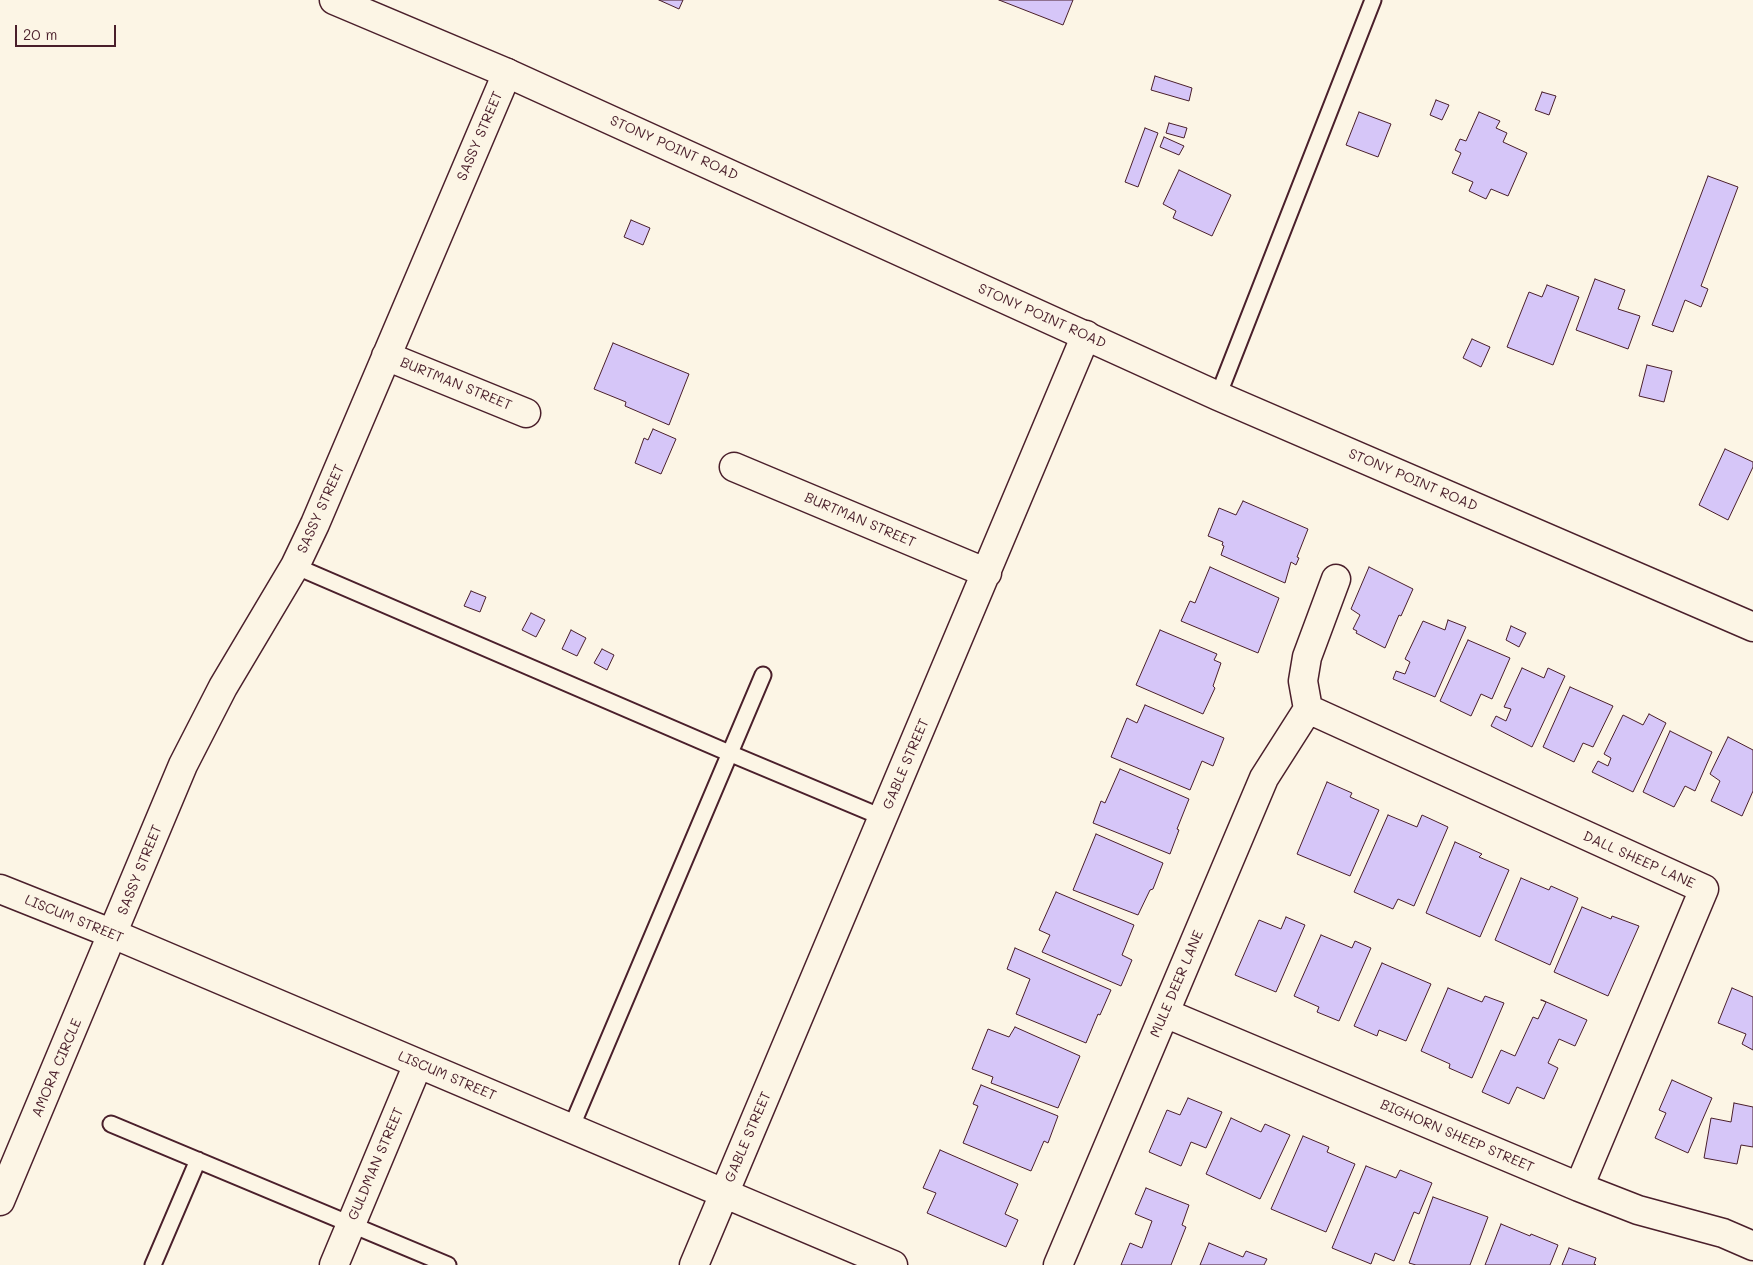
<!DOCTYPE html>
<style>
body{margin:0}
#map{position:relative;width:1753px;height:1265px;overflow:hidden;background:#fcf5e5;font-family:Mali,sans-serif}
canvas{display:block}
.scale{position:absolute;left:15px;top:25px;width:101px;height:22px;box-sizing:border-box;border:2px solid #4a1f2b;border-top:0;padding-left:6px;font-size:15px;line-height:18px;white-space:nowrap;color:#4a1f2b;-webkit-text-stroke:4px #fcf5e5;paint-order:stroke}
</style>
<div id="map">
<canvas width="1753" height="1265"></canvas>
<div class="scale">20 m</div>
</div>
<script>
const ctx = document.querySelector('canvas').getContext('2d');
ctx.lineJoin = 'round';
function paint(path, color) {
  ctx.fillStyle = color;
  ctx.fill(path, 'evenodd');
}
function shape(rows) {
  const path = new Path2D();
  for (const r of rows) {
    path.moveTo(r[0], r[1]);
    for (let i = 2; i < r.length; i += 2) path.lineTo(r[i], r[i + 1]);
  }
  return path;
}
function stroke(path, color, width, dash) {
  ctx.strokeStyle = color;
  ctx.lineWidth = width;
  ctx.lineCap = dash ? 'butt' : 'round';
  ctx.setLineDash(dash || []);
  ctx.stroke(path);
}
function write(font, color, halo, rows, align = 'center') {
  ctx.font = font + ' Mali,sans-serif';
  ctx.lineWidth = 5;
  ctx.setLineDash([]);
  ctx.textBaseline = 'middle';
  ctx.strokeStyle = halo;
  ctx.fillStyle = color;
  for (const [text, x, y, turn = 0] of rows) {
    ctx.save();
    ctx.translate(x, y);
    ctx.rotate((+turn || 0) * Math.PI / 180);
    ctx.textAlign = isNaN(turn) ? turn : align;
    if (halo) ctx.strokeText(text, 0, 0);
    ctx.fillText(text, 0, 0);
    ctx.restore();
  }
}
const building = shape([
 [659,0,683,0,679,9,659,0],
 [999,0,1073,0,1063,25,999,0],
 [1155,76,1192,88,1189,101,1151,90,1155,76],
 [1542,92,1556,96,1549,115,1535,110,1542,92],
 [1436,100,1449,105,1442,120,1430,115,1436,100],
 [1359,112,1391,124,1378,157,1346,145,1359,112],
 [1479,112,1500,121,1496,128,1507,133,1503,142,1527,153,1508,196,1491,189,1486,199,1469,191,1473,182,1452,173,1461,153,1455,150,1460,139,1466,141,1479,112],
 [1169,123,1187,128,1184,138,1166,133,1169,123],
 [1145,128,1158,133,1138,187,1125,182,1145,128],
 [1164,137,1184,146,1179,155,1160,147,1164,137],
 [1179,170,1231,195,1212,236,1173,218,1176,211,1163,204,1179,170],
 [1708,176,1738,187,1701,286,1708,289,1701,307,1685,300,1673,332,1652,325,1708,176],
 [631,220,650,228,643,245,624,237,631,220],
 [1595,279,1625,290,1618,309,1640,316,1628,349,1576,330,1595,279],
 [1547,285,1579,297,1553,365,1507,347,1529,292,1542,297,1547,285],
 [1472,339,1490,347,1481,367,1463,358,1472,339],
 [613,343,689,374,669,425,625,406,626,402,594,389,613,343],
 [1647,365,1672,371,1664,402,1639,396,1647,365],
 [653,429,676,439,661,474,635,463,644,438,648,440,653,429],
 [1725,449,1753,462,1753,467,1728,520,1699,505,1725,449],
 [1243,501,1308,529,1297,557,1299,558,1296,565,1291,562,1285,583,1221,555,1224,546,1222,545,1223,542,1208,536,1219,508,1236,515,1243,501],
 [1210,567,1279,598,1258,653,1181,621,1190,601,1195,603,1210,567],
 [1369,567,1413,589,1401,616,1399,615,1385,648,1356,633,1357,631,1353,629,1360,615,1351,609,1369,567],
 [471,591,486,597,480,612,464,606,471,591],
 [531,613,545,620,536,637,522,630,531,613],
 [1448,620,1466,627,1435,697,1393,679,1396,671,1405,674,1410,662,1405,659,1423,621,1445,630,1448,620],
 [1511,626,1526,633,1519,647,1506,640,1511,626],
 [571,630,586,638,577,656,562,649,571,630],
 [1160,630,1217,654,1214,660,1221,663,1213,686,1215,688,1203,714,1136,685,1160,630],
 [1468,640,1510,658,1492,699,1481,694,1471,716,1440,701,1468,640],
 [602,649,614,655,607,670,594,663,602,649],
 [1522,668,1544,678,1548,668,1565,676,1532,747,1491,726,1496,716,1506,721,1511,709,1504,707,1522,668],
 [1570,687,1613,706,1593,747,1583,743,1574,762,1543,747,1570,687],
 [1145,705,1224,738,1213,766,1202,761,1190,790,1111,757,1127,718,1137,723,1145,705],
 [1649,714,1666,723,1633,792,1592,772,1598,761,1608,766,1611,758,1604,754,1623,715,1643,725,1649,714],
 [1670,731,1712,752,1695,791,1685,786,1674,807,1643,792,1670,731],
 [1728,737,1753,750,1753,791,1742,816,1711,801,1720,781,1710,774,1728,737],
 [1120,769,1189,799,1177,829,1179,830,1170,854,1093,823,1101,801,1105,803,1120,769],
 [1327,782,1352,793,1350,797,1379,810,1350,876,1297,854,1327,782],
 [1388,815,1417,827,1422,815,1448,827,1414,906,1398,899,1393,909,1354,892,1388,815],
 [1096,834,1163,863,1153,889,1150,890,1138,915,1073,890,1096,834],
 [1455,842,1482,854,1479,857,1509,870,1480,937,1426,913,1455,842],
 [1521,878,1549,890,1551,886,1578,898,1550,965,1495,940,1521,878],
 [1056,892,1134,925,1122,955,1132,960,1121,986,1042,952,1050,935,1039,930,1056,892],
 [1582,907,1611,919,1612,916,1639,926,1608,996,1554,972,1582,907],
 [1286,917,1305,925,1276,992,1235,975,1259,920,1281,929,1286,917],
 [1321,935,1352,948,1355,941,1371,948,1339,1021,1317,1012,1319,1007,1294,996,1321,935],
 [1015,948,1111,990,1100,1015,1098,1014,1086,1043,1016,1014,1030,979,1007,969,1015,948],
 [1382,963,1431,984,1406,1041,1379,1030,1377,1036,1354,1026,1382,963],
 [1448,988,1482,1002,1485,996,1504,1003,1472,1078,1449,1068,1450,1064,1421,1051,1448,988],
 [1732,988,1753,997,1753,1050,1742,1044,1746,1034,1718,1023,1732,988],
 [1541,1000,1542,1000,1587,1020,1575,1046,1559,1039,1548,1063,1558,1068,1544,1099,1517,1087,1509,1104,1482,1092,1501,1050,1515,1056,1533,1017,1538,1019,1546,1002,1541,1000],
 [1015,1027,1080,1056,1058,1108,991,1083,993,1077,972,1069,988,1029,1009,1037,1015,1027],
 [1672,1080,1712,1098,1688,1153,1655,1138,1666,1113,1659,1110,1672,1080],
 [981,1085,1058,1116,1048,1143,1044,1141,1031,1171,963,1143,978,1106,973,1104,981,1085],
 [1188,1098,1222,1112,1206,1148,1191,1142,1181,1166,1149,1152,1167,1110,1180,1115,1188,1098],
 [1734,1103,1753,1107,1753,1147,1741,1145,1737,1164,1704,1158,1711,1118,1731,1122,1734,1103],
 [1231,1118,1261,1132,1265,1124,1290,1135,1260,1199,1206,1174,1231,1118],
 [1303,1136,1329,1147,1327,1152,1355,1164,1326,1232,1271,1209,1303,1136],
 [940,1150,1018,1184,1005,1214,1018,1220,1006,1247,927,1213,936,1193,923,1188,940,1150],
 [1366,1166,1396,1178,1400,1170,1432,1183,1419,1214,1414,1212,1394,1261,1375,1253,1371,1264,1332,1248,1366,1166],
 [1146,1188,1189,1205,1182,1225,1186,1227,1171,1265,1121,1265,1130,1243,1142,1248,1152,1221,1135,1214,1146,1188],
 [1433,1197,1488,1217,1470,1265,1416,1265,1409,1263,1433,1197],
 [1501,1224,1530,1236,1531,1234,1558,1245,1550,1265,1485,1265,1501,1224],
 [1209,1243,1243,1257,1246,1251,1267,1259,1264,1265,1200,1265,1209,1243],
 [1569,1248,1596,1258,1594,1264,1596,1265,1562,1265,1569,1248]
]);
paint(building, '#d6c6f8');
stroke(building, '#4a1f2b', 1);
const lane = shape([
 [1218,396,1373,0],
 [295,566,729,753,884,818],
 [111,1124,448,1265],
 [571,1128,763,675],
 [153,1265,198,1160]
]);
const street = shape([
 [386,356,526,413],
 [734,467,987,573],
 [1308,709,1704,889,1579,1187],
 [1308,709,1303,681,1307,657,1336,579],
 [0,889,113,934,893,1265],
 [1165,1013,1579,1187,1638,1210,1723,1233,1753,1246],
 [0,1201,183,765,223,687,295,566,315,524,507,73],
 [334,1265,418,1064],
 [694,1265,1086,335],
 [1058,1265,1264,778,1308,709]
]);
const secondary = shape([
 [334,0,507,73,1218,396,1753,627]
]);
stroke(lane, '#4a1f2b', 19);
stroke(street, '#4a1f2b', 31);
stroke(secondary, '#4a1f2b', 31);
stroke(lane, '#fcf5e5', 15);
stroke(street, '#fcf5e5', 28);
stroke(secondary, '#fcf5e5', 28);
write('14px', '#4a1f2b', '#fcf5e5', [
 ["SASSY STREET",480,136,-67],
 ["STONY POINT ROAD",674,148,24],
 ["STONY POINT ROAD",1042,316,24],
 ["BURTMAN STREET",456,384,22],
 ["STONY POINT ROAD",1413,480,23],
 ["SASSY STREET",321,509,-66],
 ["BURTMAN STREET",860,520,23],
 ["GABLE STREET",906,764,-67],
 ["DALL SHEEP LANE",1639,860,24],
 ["SASSY STREET",140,870,-68],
 ["LISCUM STREET",74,919,22],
 ["MULE DEER LANE",1177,984,-67],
 ["AMORA CIRCLE",57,1068,-67],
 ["LISCUM STREET",447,1076,23],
 ["BIGHORN SHEEP STREET",1457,1136,23],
 ["GABLE STREET",748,1137,-67],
 ["GULDMAN STREET",376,1164,-67]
]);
</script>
